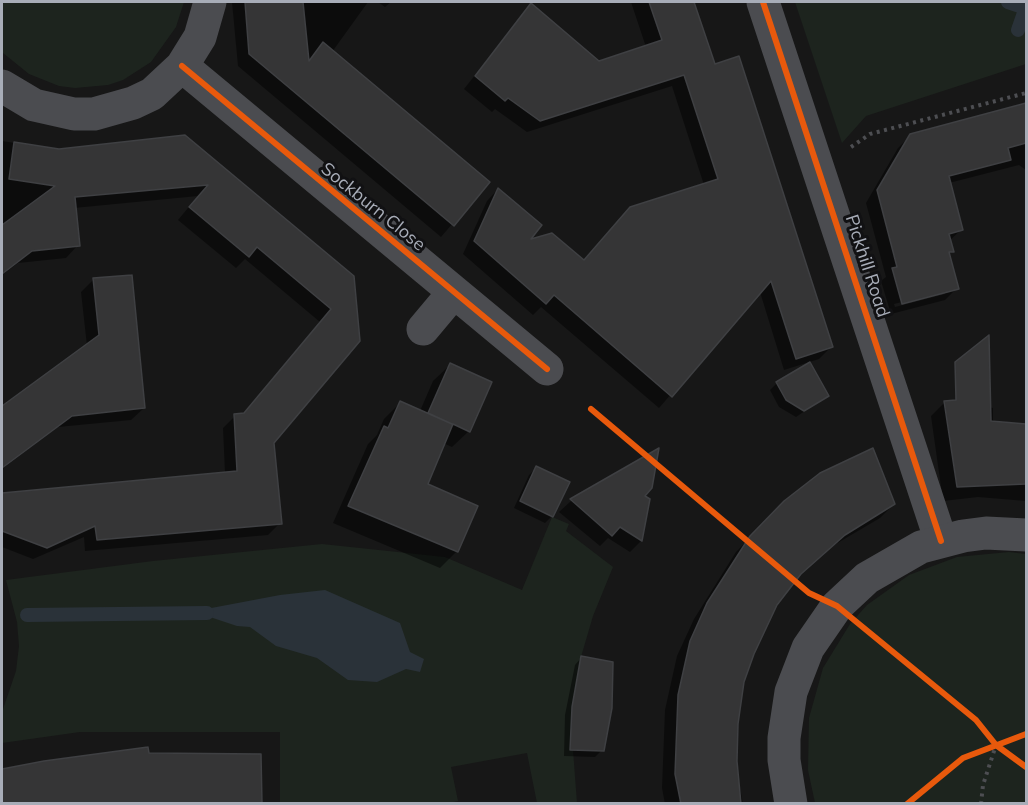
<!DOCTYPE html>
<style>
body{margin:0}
#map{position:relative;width:1028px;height:805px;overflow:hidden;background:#171717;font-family:Mulish,sans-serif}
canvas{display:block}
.frame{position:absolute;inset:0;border:3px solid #a8adb8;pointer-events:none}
</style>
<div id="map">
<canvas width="1028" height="805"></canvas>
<div class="frame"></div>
</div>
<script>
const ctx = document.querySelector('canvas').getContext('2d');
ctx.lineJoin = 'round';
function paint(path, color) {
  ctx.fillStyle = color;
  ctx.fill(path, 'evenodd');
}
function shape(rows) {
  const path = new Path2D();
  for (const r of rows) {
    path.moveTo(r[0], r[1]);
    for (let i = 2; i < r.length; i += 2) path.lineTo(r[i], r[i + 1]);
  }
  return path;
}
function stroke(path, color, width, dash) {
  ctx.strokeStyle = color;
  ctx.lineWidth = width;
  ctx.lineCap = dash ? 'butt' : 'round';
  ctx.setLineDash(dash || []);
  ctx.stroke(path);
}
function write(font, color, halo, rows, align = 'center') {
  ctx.font = font + ' Mulish,sans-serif';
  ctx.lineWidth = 6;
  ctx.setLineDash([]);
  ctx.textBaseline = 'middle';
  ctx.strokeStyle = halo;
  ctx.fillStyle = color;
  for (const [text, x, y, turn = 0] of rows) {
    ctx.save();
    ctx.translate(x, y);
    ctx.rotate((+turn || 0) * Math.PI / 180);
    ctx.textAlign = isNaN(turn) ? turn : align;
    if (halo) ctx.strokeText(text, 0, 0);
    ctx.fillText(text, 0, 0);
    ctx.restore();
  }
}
paint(shape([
 [2,2,184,2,176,27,151,62,123,80,108,85,75,88,59,86,29,74,3,53],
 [795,2,1026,2,1026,64,866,116,842,143],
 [552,517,569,524,566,531,613,567,593,616,581,657,574,695,570,750,573,750,577,803,537,803,527,753,451,767,458,801,445,804,280,804,280,732,80,732,2,743,2,712,16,671,19,646,17,622,6,580,153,561,322,544,445,557,522,590],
 [1009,552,1026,554,1026,803,815,803,808,770,809,718,823,668,850,624,867,605,909,575,957,557]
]), '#1d241e');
paint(shape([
 [325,590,400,623,410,652,424,659,420,672,406,669,377,682,348,680,317,658,276,646,250,627,237,626,207,616,206,609,280,595]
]), '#2a3239');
paint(shape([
 [232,2,368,2,332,52,489,181,441,237,238,66],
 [378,2,391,2,385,7],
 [631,2,693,2,714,66,831,347,819,359,784,370,760,292,659,408,541,307,533,315,463,254,487,201,498,189,527,242,580,267,704,185,672,86,527,132,495,109,492,112,464,89,531,5,599,62,646,47],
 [1026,105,1026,170,1019,165,949,183,961,230,949,241,952,251,948,255,957,288,945,300,891,314,881,281,886,277,866,203,898,148,910,136],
 [945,291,945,294,895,307,894,304],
 [184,137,352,277,273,442,280,523,268,535,85,551,84,537,33,559,2,547,2,495,225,473,223,428,235,416,243,415,320,322,245,259,236,268,178,220,198,196,74,208,78,245,66,258,18,263,2,275,2,141,59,150],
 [93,280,144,408,131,420,58,427,2,469,2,408,87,346,81,292],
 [450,365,469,431,452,447,443,443,427,485,476,507,457,551,440,568,333,523,368,444,377,435,384,419,401,402,420,411,433,381],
 [777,383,827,396,796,417,779,407,770,390],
 [969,400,993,408,993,420,1026,425,1026,501,978,497,943,501,931,416,944,403],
 [657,451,643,496,648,500,641,541,630,552,608,538,600,546,559,512,571,501],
 [536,468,552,516,545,523,514,508,529,475],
 [785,502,894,504,880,518,829,548,797,577,764,625,743,682,736,727,735,761,743,804,665,804,662,788,665,710,677,656,694,619,736,552],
 [581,658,602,750,595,757,564,756,565,715,575,665]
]), '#0007');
stroke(shape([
 [1008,2,1026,8],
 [1018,30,1026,7],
 [27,615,207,613]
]), '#2a3239', 14);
const building = shape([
 [245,2,303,2,309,61,323,42,490,182,454,226,249,54,245,2],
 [649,2,694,2,715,64,739,56,833,347,796,359,771,281,672,397,554,295,546,304,474,241,498,188,542,225,531,239,552,233,584,260,630,207,718,179,684,75,540,121,508,98,505,101,475,76,531,3,599,61,662,40,649,2],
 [1026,103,1026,143,1008,148,1011,160,949,176,963,230,949,234,954,252,949,252,959,289,902,304,892,268,897,267,877,190,910,134,1026,103],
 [185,135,354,276,360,341,274,443,282,524,97,540,95,526,47,548,2,531,2,493,237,471,234,414,244,413,331,309,257,247,249,257,189,207,208,185,75,197,80,246,32,251,2,274,2,225,55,186,9,179,14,142,59,149,185,135],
 [132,275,145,408,72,416,2,468,2,406,99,335,93,278,132,275],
 [989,335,991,421,1026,424,1026,484,957,487,944,401,956,400,955,362,989,335],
 [810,362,829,396,804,411,786,400,776,382,810,362],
 [450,363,492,382,470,432,453,424,428,484,478,506,458,552,348,506,384,426,388,428,400,401,452,424,428,413,450,363],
 [659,448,652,488,645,496,650,499,642,541,620,527,612,536,570,499,659,448],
 [873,448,895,504,845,535,801,574,777,605,754,654,744,682,738,724,737,761,741,804,681,804,675,774,678,695,690,641,707,603,750,536,784,501,820,473,873,448],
 [536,466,570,482,553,517,520,501,536,466],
 [581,656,613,662,612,708,604,751,570,750,572,707,581,656],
 [148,747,149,753,261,754,262,804,2,804,2,769,44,761,148,747]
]);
paint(building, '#353536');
stroke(building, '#3f4043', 1.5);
stroke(shape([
 [851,147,870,134,1026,93],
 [981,804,983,785,996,745]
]), '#4d4e52', 4, [3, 4.5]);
stroke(shape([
 [763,2,941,541],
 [182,66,547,369],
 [2,86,34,105,74,114,94,114,133,103,152,94,182,66,200,37,210,2],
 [423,329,454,292]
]), '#4b4c50', 33);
stroke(shape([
 [791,804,784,760,784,738,791,692,808,648,837,606,867,578,921,547,963,536,986,533,1026,535]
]), '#4b4c50', 33);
stroke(shape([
 [763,2,941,541],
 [182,66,547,369],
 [591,409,809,593,837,606,976,720,996,745,1026,767],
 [907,804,963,758,1026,734]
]), '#e8590c', 6);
write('18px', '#a8adb8', '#111113', [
 ["Sockburn Close",373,207,39],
 ["Pickhill Road",867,266,72]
]);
</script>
